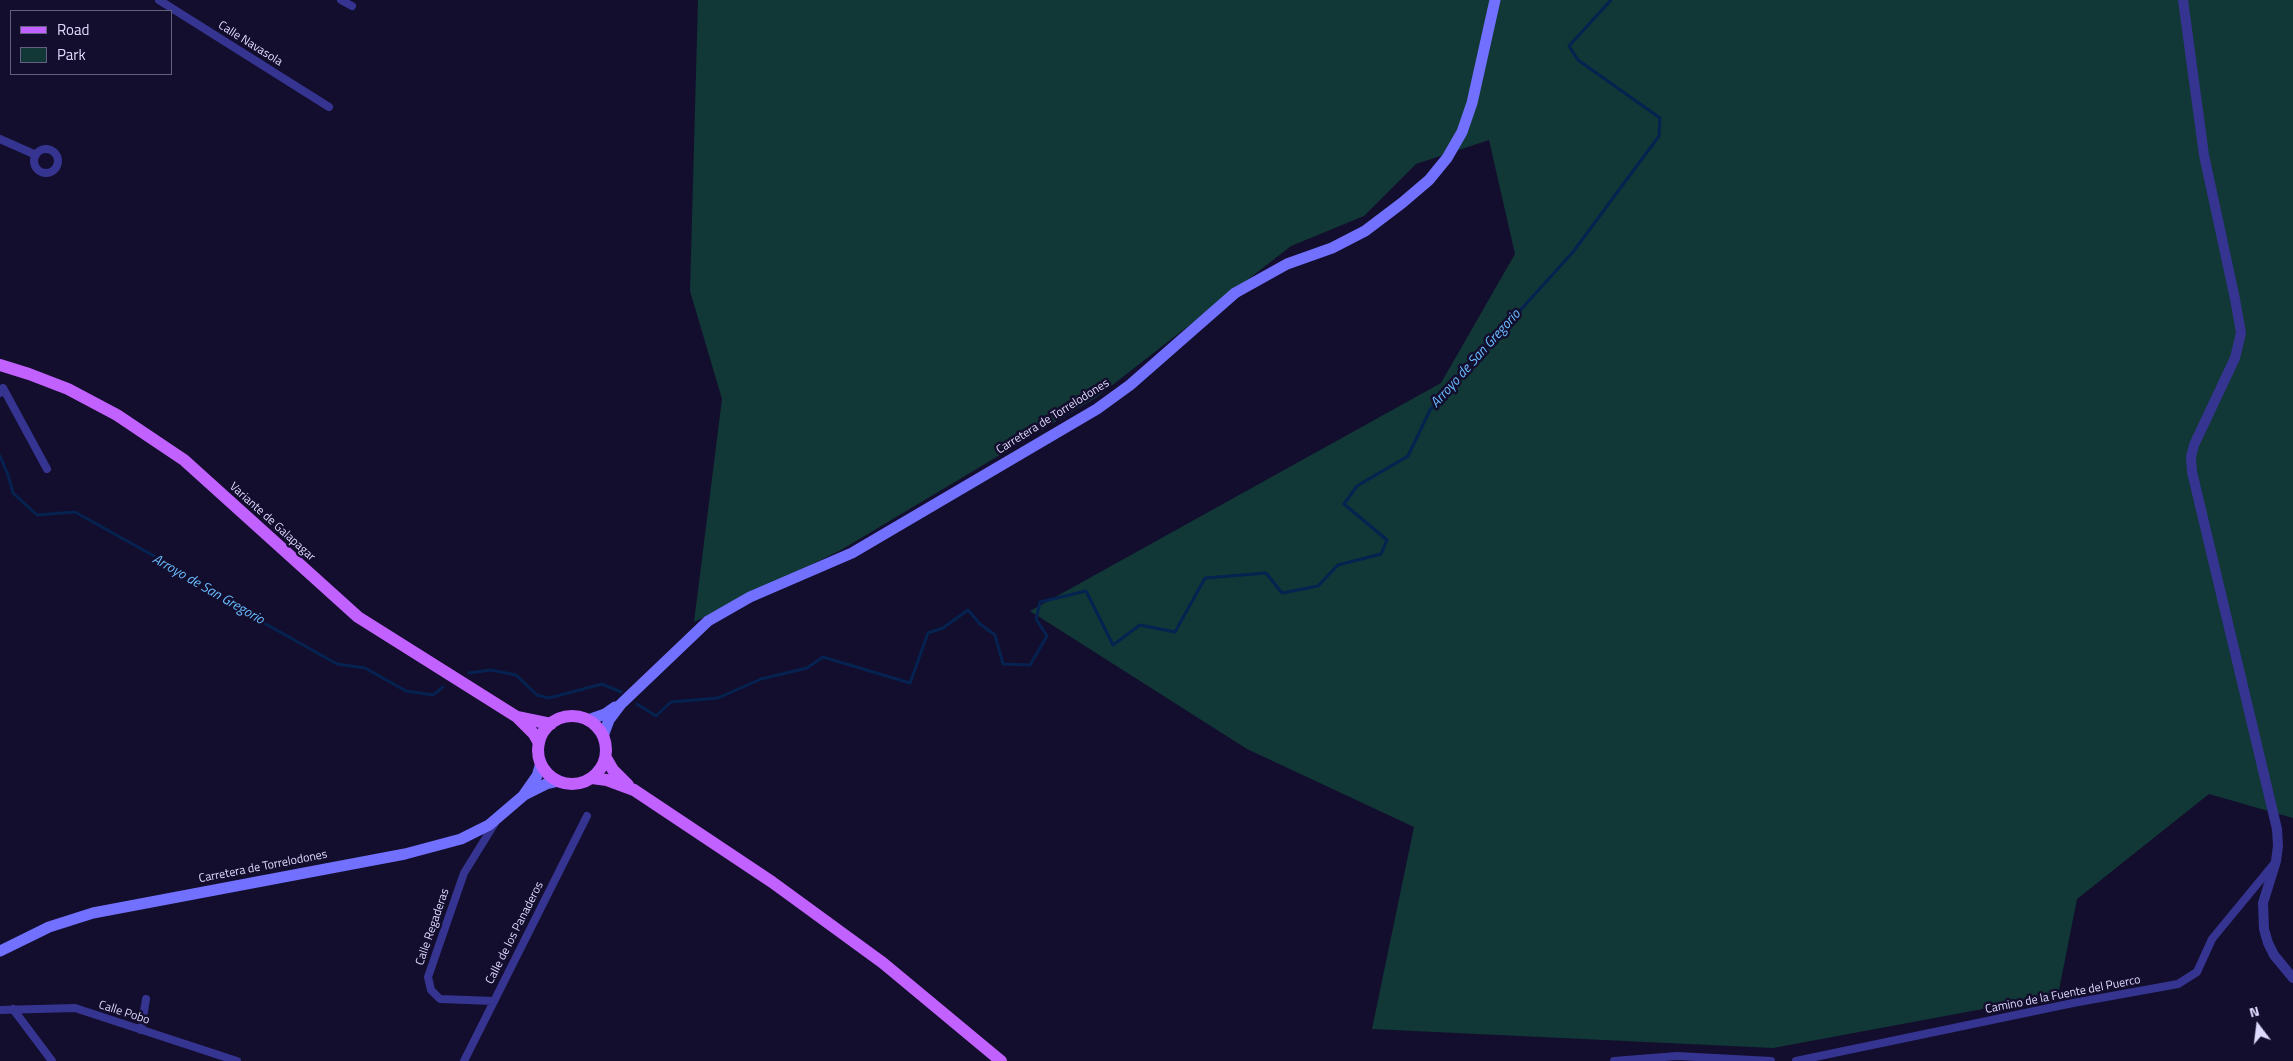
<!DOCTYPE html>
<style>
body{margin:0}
#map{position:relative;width:2293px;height:1061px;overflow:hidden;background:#130e2d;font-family:"Titillium Web",sans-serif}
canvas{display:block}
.legend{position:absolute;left:10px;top:10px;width:162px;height:65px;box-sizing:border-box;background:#130e2d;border:1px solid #646081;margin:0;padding:6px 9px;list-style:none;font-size:15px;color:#dedaff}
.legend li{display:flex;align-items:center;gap:10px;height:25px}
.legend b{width:25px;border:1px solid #646081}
.north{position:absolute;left:2233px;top:1001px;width:50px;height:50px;-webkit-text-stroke:4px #130e2d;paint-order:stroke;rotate:345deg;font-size:14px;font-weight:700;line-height:20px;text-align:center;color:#dedaff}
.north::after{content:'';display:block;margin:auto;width:18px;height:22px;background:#dedaff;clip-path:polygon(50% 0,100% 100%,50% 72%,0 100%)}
</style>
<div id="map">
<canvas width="2293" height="1061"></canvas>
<ul class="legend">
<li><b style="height:6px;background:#c161ff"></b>Road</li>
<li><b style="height:14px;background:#113836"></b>Park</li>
</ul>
<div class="north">N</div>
</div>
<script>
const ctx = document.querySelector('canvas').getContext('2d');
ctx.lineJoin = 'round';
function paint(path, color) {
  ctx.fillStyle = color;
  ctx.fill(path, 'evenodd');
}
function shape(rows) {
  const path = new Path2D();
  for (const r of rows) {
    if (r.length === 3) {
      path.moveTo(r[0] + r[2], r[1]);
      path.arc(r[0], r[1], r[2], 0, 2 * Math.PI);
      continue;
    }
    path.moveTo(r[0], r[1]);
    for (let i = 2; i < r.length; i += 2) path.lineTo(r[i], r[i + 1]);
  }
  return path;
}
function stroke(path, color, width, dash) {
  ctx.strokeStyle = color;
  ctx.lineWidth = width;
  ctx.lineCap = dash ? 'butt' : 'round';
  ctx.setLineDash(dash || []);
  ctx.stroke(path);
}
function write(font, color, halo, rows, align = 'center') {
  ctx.font = font + ' "Titillium Web",sans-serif';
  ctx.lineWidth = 5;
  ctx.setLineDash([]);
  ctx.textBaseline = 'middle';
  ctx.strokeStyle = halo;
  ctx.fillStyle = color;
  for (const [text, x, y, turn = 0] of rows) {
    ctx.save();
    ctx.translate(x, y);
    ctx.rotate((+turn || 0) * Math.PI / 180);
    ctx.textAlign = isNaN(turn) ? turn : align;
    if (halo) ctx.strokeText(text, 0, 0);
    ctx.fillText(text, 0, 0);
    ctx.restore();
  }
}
paint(shape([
 [698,0,2293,0,2293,818,2209,794,2077,899,2058,995,1773,1048,1372,1029,1414,827,1247,749,1030,611,1441,383,1515,254,1489,140,1416,164,1364,216,1291,246,1097,397,841,550,694,622,722,399,690,291]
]), '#113836');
stroke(shape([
 [0,456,8,475,13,493,37,515,75,512,197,580,232,605,337,664,365,668,406,691,433,695,443,687],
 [469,673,491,670,516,675,537,695,549,698,602,684,621,692],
 [637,704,656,716,671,702,718,698,761,679,807,668,823,657,910,683,928,633,943,628,968,610,980,624,995,635,1003,664,1030,665,1047,636,1036,619,1040,602,1086,591,1113,645,1140,625,1175,632,1205,578,1266,573,1282,593,1318,586,1338,565,1381,554,1387,540,1344,504,1357,486,1408,456,1430,410,1573,252,1659,136,1660,118,1578,60,1569,46,1611,0]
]), '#052250', 3);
stroke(shape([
 [159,0,329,107],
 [341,0,352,6],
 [0,139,36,155],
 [46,161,12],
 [0,393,3,388,47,469],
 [493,1001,440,999,431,990,428,977,464,873,495,823],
 [13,1009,52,1061],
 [0,1010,75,1008,237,1061],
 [141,1030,146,999],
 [464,1061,587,816],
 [1614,1061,1677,1056,1771,1061],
 [1796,1061,2073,1003,2178,984,2197,972,2212,939,2273,865]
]), '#363491', 8);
stroke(shape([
 [2183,0,2204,155,2235,299,2241,333,2235,358,2194,445,2191,457,2192,472,2277,829,2278,846,2276,861,2263,903,2264,929,2268,943,2274,955,2293,978]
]), '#363491', 10);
stroke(shape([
 [588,720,605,714,615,707],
 [603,736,609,720,621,704,708,621,750,597,852,553,1097,409,1130,385,1235,293,1287,264,1332,248,1365,231,1402,203,1429,180,1447,158,1462,132,1472,103,1495,0],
 [524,795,546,784,559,781],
 [0,951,49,927,93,913,405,854,461,839,489,825,523,796,537,776,541,763]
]), '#7271ff', 11);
stroke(shape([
 [0,365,29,374,68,389,117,415,184,460,358,617,517,717,534,734,539,743],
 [572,750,34],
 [517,717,551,724],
 [606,758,613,770,628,785],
 [592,778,607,780,634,790,772,882,883,963,1001,1061]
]), '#c161ff', 12);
write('12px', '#dedaff', '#130e2d', [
 ["Calle Navasola",250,44,32],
 ["Carretera de Torrelodones",1053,417,-32],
 ["Variante de Galapagar",272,522,42],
 ["Carretera de Torrelodones",263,867,-11],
 ["Calle Regaderas",433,927,-71],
 ["Calle de los Panaderos",515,933,-63],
 ["Camino de la Fuente del Puerco",2063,995,-11],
 ["Calle Pobo",124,1013,18]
]);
write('italic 14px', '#68bcff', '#130e2d', [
 ["Arroyo de San Gregorio",1476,359,-48],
 ["Arroyo de San Gregorio",208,590,30]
]);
</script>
